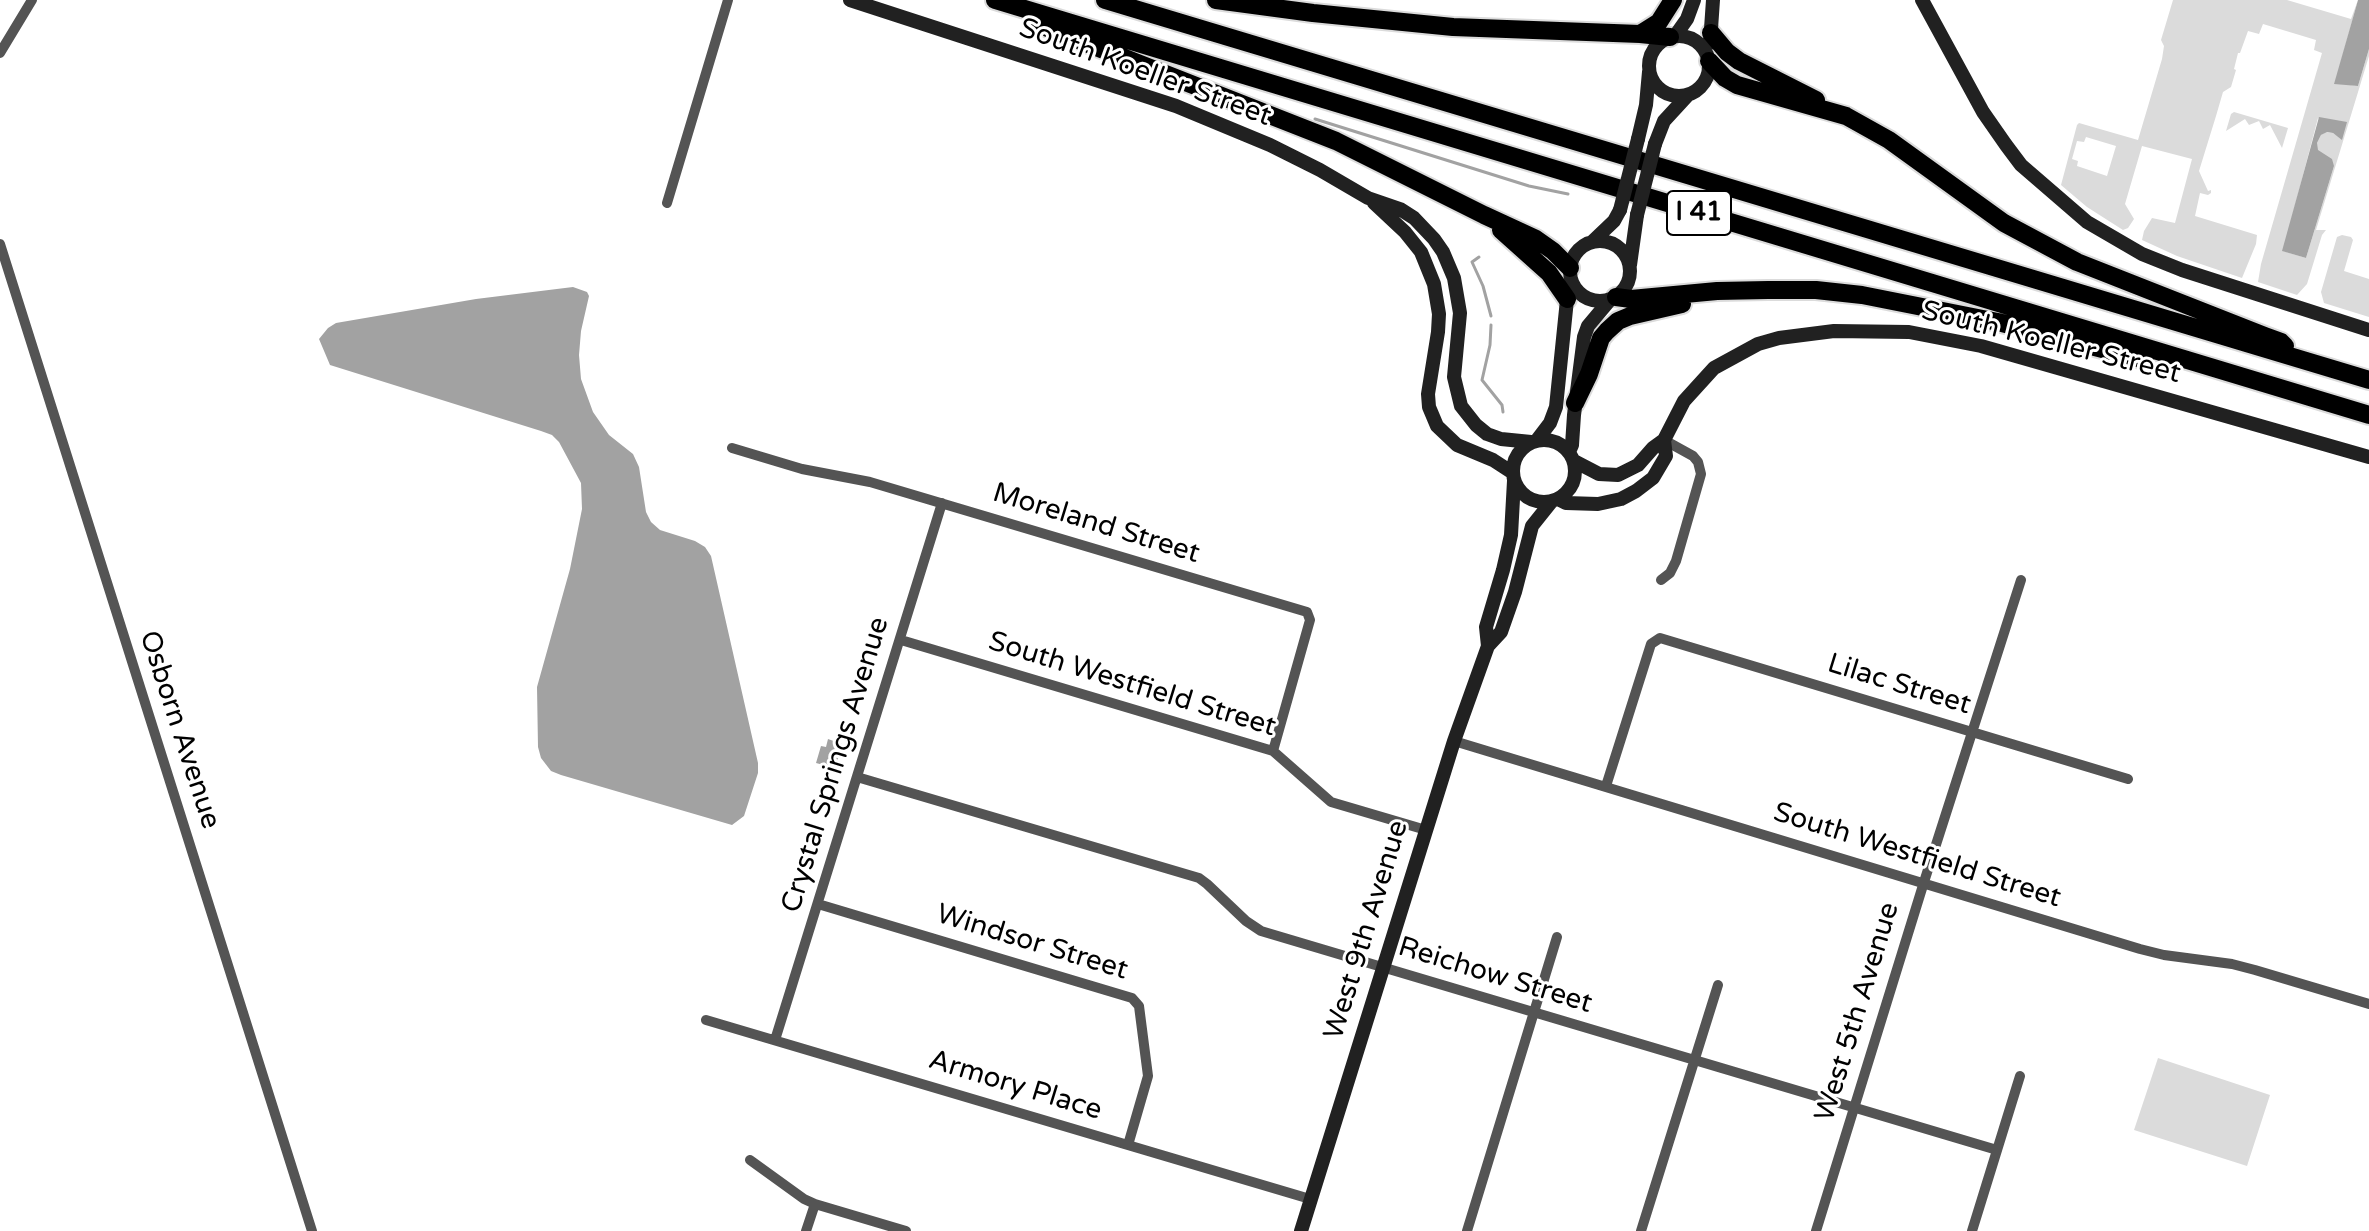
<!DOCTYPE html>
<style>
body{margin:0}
canvas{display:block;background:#fff}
</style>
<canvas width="2369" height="1231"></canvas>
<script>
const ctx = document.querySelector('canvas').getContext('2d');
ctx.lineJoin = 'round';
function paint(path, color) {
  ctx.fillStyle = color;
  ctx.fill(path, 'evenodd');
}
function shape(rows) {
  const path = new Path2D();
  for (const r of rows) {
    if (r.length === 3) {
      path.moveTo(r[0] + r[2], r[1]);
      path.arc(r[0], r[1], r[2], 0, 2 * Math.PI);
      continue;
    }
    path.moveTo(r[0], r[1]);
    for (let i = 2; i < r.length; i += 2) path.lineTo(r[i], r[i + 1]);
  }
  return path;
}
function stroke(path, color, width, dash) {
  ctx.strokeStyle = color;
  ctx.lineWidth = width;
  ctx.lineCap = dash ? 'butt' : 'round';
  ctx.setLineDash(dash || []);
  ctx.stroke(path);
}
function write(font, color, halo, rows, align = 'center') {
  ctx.font = font + ' "Varela Round",sans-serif';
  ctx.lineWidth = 6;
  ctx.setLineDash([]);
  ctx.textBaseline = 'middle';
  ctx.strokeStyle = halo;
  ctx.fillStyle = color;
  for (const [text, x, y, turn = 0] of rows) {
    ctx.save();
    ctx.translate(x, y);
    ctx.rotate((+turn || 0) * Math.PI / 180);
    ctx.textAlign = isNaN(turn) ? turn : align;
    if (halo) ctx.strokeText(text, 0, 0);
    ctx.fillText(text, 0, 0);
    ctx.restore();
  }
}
paint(shape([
 [2173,0,2287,0,2351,19,2358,0,2335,83,2358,86,2369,49,2369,56,2316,230,2326,230,2322,235,2307,284,2297,295,2258,282,2261,264,2322,53,2314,50,2316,40,2263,24,2259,34,2248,31,2240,53,2238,53,2234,69,2236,70,2231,87,2223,92,2216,116,2199,171,2208,191,2211,190,2211,193,2208,195,2200,193,2195,216,2257,235,2256,244,2242,278,2177,256,2142,240,2144,231,2152,218,2175,223,2192,159,2142,146,2125,204,2134,219,2128,228,2123,230,2087,207,2061,185,2077,125,2079,123,2138,140,2162,59,2164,46,2161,40],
 [2318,118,2342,139,2333,133,2326,132,2321,135,2317,143,2317,150,2334,166,2306,258,2283,251],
 [2086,137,2116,146,2107,176,2077,166,2078,161,2072,159,2077,141,2084,142],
 [2234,112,2288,128,2282,148,2270,125,2263,129,2259,121,2249,125,2245,119,2226,131,2231,114],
 [2342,235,2351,237,2353,240,2344,271,2369,279,2369,317,2324,303,2321,292,2337,237],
 [2158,1058,2270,1095,2247,1166,2134,1130]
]), '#dbdbdb');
paint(shape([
 [2358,0,2369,0,2369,49,2358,86,2334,84],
 [2319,117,2347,122,2342,140,2333,133,2327,132,2321,135,2317,143,2318,150,2332,159,2334,166,2306,258,2282,251],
 [573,287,587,292,589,296,581,331,579,355,581,379,593,412,609,435,633,454,639,467,646,512,651,522,660,530,695,541,705,547,711,556,758,763,758,773,744,816,732,825,561,775,551,771,541,758,538,747,537,687,570,569,582,509,581,483,559,442,552,435,541,431,330,365,319,339,328,328,336,323,476,299],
 [828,739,842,744,837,762,832,761,831,767,816,763,821,746,826,747]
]), '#a2a2a2');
stroke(shape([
 [1315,119,1529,186,1568,194],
 [1479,257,1472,262,1483,286,1491,316],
 [1491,325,1490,345,1482,380,1502,405,1503,412]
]), '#a2a2a2', 3);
const highway = shape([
 [995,0,2369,415],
 [1105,0,2369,380],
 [1216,0,1313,13,1453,27,1640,34,1670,37],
 [1039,20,1048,28,1336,141,1484,215,1536,239,1553,251,1570,268],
 [1711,33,1727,52,1739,61,1816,100],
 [1640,34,1659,22,1673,0],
 [1709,61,1725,78,1737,85,1846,116,1889,140,2004,223,2077,262,2265,336,2281,342,2285,346],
 [1501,230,1549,273,1567,299],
 [1616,297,1631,299,1717,291,1768,290,1816,290,1862,295,1998,322,2145,360],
 [1575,403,1589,374,1601,338,1607,331,1618,321,1630,316,1682,304]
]);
stroke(highway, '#dbdbdb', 22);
stroke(shape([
 [0,53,32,0],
 [667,203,728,0],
 [0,244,312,1231],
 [732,448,802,469,870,482,1307,612,1310,620,1273,751],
 [1661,580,1670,573,1676,561,1701,474,1698,462,1693,456,1664,440],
 [901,640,1273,751,1331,802,1426,830],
 [1454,741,2140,949,2164,955,2232,964,2255,970,2369,1004],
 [857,777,1199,878,1207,884,1246,921,1261,931,1997,1150],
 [1606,786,1651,644,1660,638,2128,779],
 [818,904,1132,998,1139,1006,1148,1076,1128,1145],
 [706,1020,1310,1199],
 [775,1040,942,503],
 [750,1160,804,1199,815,1204,906,1231],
 [806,1231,815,1204],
 [1467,1231,1557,937],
 [1641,1231,1718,985],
 [1816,1231,1924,882,2021,580],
 [1972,1231,2020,1076]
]), '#545454', 10);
stroke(shape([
 [850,0,1176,106,1270,145,1320,170,1368,198,1400,209,1414,218,1434,239,1443,252,1454,278,1460,313,1454,377,1461,406,1476,425,1487,434,1501,439,1531,442],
 [1922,0,1983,112,2006,145,2021,165,2087,222,2142,254,2182,270,2369,330],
 [1679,66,30],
 [1675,36,1687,19,1694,0],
 [1710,43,1713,0],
 [1638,139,1646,105,1649,72],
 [1655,144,1664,121,1687,96],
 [1374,203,1405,232,1421,252,1434,284,1439,314,1438,332,1428,394,1429,407,1437,426,1457,445,1493,460,1513,473],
 [1600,271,30],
 [1592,242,1614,221,1620,210],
 [1630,265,1637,215],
 [1544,471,31],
 [1537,440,1550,423,1556,407,1568,290],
 [1569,452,1572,445,1574,415,1584,337,1588,326,1609,301],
 [1574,461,1599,474,1618,475,1638,465,1653,448,1664,440],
 [1558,499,1566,503,1598,504,1621,499,1636,491,1653,478,1666,456,1664,440,1684,401,1714,368,1758,344,1779,338,1834,331,1909,332,1981,346,2369,457],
 [1488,646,1486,627,1503,570,1511,535,1514,481],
 [1301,1231,1454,741,1488,646,1501,632,1515,592,1532,526,1552,501]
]), '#212121', 14);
stroke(highway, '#000', 18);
stroke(shape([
 [1620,210,1638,139],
 [1637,215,1655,144]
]), '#212121', 14);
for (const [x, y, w] of [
 [1699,213,64]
]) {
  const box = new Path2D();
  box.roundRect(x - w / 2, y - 22, w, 44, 6);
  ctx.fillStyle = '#fff';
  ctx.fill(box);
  stroke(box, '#000', 2);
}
write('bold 26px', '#000', null, [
 ["I 41",1699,213]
]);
write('28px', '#000', '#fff', [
 ["South Koeller Street",1145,73,20],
 ["South Koeller Street",2051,343,14],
 ["Moreland Street",1096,524,17],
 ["South Westfield Street",1132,685,17],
 ["Lilac Street",1899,685,17],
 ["Osborn Avenue",179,730,72],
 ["Crystal Springs Avenue",836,765,-73],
 ["South Westfield Street",1917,856,17],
 ["West 9th Avenue",1367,930,-73],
 ["Windsor Street",1032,943,17],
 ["Reichow Street",1495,976,17],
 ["West 5th Avenue",1858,1012,-73],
 ["Armory Place",1015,1086,17]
]);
</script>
